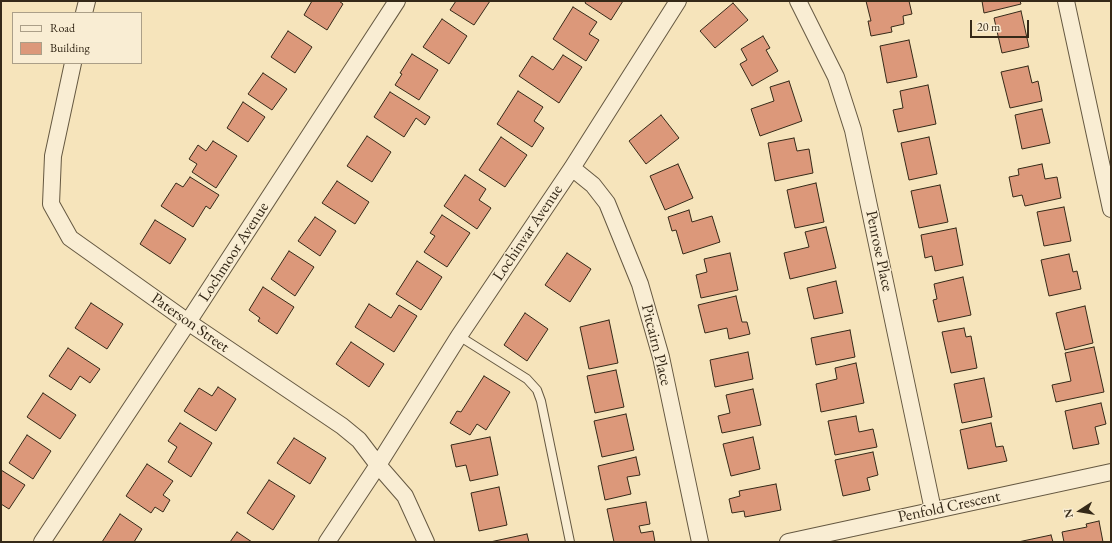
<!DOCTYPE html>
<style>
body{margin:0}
#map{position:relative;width:1112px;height:543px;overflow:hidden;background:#f6e4bb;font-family:"EB Garamond",serif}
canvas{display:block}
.frame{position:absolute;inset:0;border:2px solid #352918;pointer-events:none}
.legend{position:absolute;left:12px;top:12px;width:130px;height:52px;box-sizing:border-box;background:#f9edd3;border:1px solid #ab9f88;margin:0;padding:5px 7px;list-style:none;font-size:12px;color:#352918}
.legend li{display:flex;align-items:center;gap:8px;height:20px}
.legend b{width:20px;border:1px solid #ab9f88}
.north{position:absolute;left:1060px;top:491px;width:40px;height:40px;-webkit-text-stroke:3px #f9edd3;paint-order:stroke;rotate:258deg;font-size:11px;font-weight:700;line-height:16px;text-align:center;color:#352918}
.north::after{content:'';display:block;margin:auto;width:14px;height:18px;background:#352918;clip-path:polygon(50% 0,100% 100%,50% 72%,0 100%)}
.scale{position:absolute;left:970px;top:20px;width:59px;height:18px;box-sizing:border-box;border:2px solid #352918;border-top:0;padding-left:5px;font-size:12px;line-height:14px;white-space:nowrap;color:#352918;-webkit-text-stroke:3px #f9edd3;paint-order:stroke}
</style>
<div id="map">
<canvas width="1112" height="543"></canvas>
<div class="frame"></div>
<ul class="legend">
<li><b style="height:5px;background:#f9edd3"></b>Road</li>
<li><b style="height:11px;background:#dc987a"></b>Building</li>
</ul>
<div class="north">N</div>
<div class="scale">20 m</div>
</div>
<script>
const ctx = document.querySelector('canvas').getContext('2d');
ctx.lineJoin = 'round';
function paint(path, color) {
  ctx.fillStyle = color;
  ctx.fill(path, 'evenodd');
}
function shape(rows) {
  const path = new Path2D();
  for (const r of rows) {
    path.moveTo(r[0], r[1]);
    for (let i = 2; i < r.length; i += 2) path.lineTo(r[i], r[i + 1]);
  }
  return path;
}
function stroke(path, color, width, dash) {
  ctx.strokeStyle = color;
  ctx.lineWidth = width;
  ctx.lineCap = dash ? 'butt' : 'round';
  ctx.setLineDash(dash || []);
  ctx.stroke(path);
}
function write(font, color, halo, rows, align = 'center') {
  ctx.font = font + ' "EB Garamond",serif';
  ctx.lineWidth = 3;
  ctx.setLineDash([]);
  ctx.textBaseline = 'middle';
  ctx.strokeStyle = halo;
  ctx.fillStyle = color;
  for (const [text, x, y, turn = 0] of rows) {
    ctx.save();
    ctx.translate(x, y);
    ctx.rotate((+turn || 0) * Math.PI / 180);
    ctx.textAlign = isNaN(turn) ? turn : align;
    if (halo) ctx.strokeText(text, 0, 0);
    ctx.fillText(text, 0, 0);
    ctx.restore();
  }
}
const building = shape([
 [312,1,339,1,343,4,327,30,304,15,312,1],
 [456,1,490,1,474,25,450,10,456,1],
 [586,1,623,1,611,20,585,3,586,1],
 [866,1,909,1,912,14,903,16,904,24,891,27,892,32,871,36,868,21,871,21,866,1],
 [982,1,1020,1,1021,4,984,13,982,1],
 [733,3,748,20,715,48,700,31,733,3],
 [573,7,597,22,589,34,599,40,586,61,553,39,573,7],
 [1021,11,1029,47,1002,53,994,18,1021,11],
 [442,19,467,36,449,64,423,47,442,19],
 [288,31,312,47,295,73,271,57,288,31],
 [763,36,770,48,766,50,778,71,752,86,740,64,747,60,741,49,763,36],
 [909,40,917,77,887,83,880,46,909,40],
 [412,54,438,70,419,100,395,85,402,74,400,73,412,54],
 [563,55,582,67,559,103,519,76,532,56,553,70,563,55],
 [1028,66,1032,83,1038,81,1042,101,1010,108,1001,72,1028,66],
 [263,73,287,89,272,110,248,94,263,73],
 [789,81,802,121,760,136,751,109,774,101,770,87,789,81],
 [928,85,936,124,898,132,893,110,903,108,900,91,928,85],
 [518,91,543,107,534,121,544,128,532,147,497,124,518,91],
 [390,92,430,117,425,125,416,118,404,137,374,117,390,92],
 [243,102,265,117,248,142,227,128,243,102],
 [1042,109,1050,143,1022,149,1015,115,1042,109],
 [661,115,679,138,646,164,629,141,661,115],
 [367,136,391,152,372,182,347,166,367,136],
 [501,137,527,155,505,187,479,170,501,137],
 [929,137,937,174,909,180,901,143,929,137],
 [794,138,797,151,809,149,813,173,775,181,768,143,794,138],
 [213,141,237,156,216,188,192,172,197,164,189,159,198,145,206,151,213,141],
 [678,164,693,198,665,210,650,176,678,164],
 [1042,164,1045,179,1057,177,1061,198,1025,206,1022,195,1013,197,1009,177,1019,175,1018,169,1042,164],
 [465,175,486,189,479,200,491,208,477,229,444,206,465,175],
 [190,177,219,195,210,209,206,206,193,227,161,206,176,183,183,187,190,177],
 [337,181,369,202,355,224,322,203,337,181],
 [816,183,824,222,795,228,787,190,816,183],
 [940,185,948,222,919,228,911,191,940,185],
 [1064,207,1071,241,1044,246,1037,212,1064,207],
 [689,210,692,222,712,216,720,242,683,254,676,230,672,231,668,217,689,210],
 [442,215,470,233,447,267,424,252,435,236,430,233,442,215],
 [315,217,336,231,320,256,298,241,315,217],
 [155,220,186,239,170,264,140,244,155,220],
 [826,227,836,268,790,279,784,253,809,247,805,232,826,227],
 [956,228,963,265,935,271,932,256,925,258,921,235,956,228],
 [289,251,314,267,295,296,271,279,289,251],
 [567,253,591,269,570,302,545,285,567,253],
 [730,253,738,290,701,298,696,275,707,272,704,259,730,253],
 [1069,254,1073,272,1077,271,1081,289,1049,296,1041,260,1069,254],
 [417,261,442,277,421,310,396,294,417,261],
 [963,277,971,315,938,322,933,300,937,299,934,284,963,277],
 [836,281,843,313,814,319,807,288,836,281],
 [263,287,294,307,277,334,258,321,260,318,249,310,263,287],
 [736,296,742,322,747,322,750,334,729,339,727,328,705,333,698,305,736,296],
 [91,303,123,324,107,349,75,328,91,303],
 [369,304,391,318,399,305,417,316,394,352,355,327,369,304],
 [1085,306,1093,343,1065,350,1056,313,1085,306],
 [525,313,548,329,527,361,504,345,525,313],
 [609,320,618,363,589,369,580,327,609,320],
 [964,328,966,337,971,336,977,368,951,373,942,332,964,328],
 [850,330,855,357,816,365,811,338,850,330],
 [351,342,384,364,369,387,336,364,351,342],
 [1094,347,1104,392,1056,402,1052,385,1071,381,1065,353,1094,347],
 [68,348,100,369,90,383,80,376,71,390,49,376,68,348],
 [748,352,753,379,715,387,710,360,748,352],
 [856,363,864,403,821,412,816,384,837,379,835,368,856,363],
 [616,370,624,407,595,413,587,376,616,370],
 [484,376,510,392,486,430,477,424,470,435,450,423,457,411,461,412,484,376],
 [984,378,992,417,962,423,954,384,984,378],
 [218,387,236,399,216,431,184,411,199,388,212,396,218,387],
 [753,389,761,425,722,433,718,416,730,413,726,395,753,389],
 [43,393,76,415,60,439,27,417,43,393],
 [1101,403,1106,424,1095,427,1099,444,1073,449,1065,411,1101,403],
 [626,414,634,450,602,457,594,421,626,414],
 [856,416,859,432,873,429,877,447,835,455,828,421,856,416],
 [180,423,212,443,191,477,168,462,177,447,168,441,180,423],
 [991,423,996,447,1003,446,1007,461,968,469,960,430,991,423],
 [27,435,51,451,33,479,9,463,27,435],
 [490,437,498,475,470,481,466,465,456,467,451,445,490,437],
 [753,437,760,469,731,476,723,444,753,437],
 [294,438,326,458,310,484,277,463,294,438],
 [873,452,878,475,867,478,870,490,843,496,835,460,873,452],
 [636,457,640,475,627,477,631,494,605,500,598,466,636,457],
 [147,464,173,481,163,495,170,500,163,512,155,507,151,513,126,496,147,464],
 [1,470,25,485,9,509,1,504,1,470],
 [269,480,295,496,273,530,247,513,269,480],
 [776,484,781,510,745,517,744,511,732,513,729,499,740,496,739,491,776,484],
 [499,487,507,525,479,531,471,493,499,487],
 [646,502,650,524,639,526,641,533,653,531,655,542,614,542,607,509,646,502],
 [120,514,142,529,134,542,102,542,120,514],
 [1099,521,1103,542,1064,542,1062,532,1087,527,1086,524,1099,521],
 [237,532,252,542,230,542,237,532],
 [527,534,529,542,490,542,527,534],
 [1051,535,1053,542,1018,542,1051,535]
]);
paint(building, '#dc987a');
stroke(building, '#352918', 1);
const lane = shape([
 [459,336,527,379,537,390,541,401,570,542]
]);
const street = shape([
 [798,1,836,77,853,130,933,510],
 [1066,1,1111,209],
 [84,13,87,1],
 [73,63,53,156,51,204,70,238,188,322,342,426,359,440,378,465,405,496,426,542],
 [572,168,593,185,607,203,640,284,661,357,700,542],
 [42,542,188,322,397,1],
 [327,542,378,465,459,336,572,168,678,1],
 [788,542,1111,472]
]);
stroke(lane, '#655841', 10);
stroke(street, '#655841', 18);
stroke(lane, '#f9edd3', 8);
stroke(street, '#f9edd3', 16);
write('16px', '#352918', '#f9edd3', [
 ["Lochinvar Avenue",528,233,-56],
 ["Penrose Place",879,251,78],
 ["Lochmoor Avenue",234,252,-57],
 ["Paterson Street",190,323,35],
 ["Pitcairn Place",656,345,76],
 ["Penfold Crescent",949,507,-12]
]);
</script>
